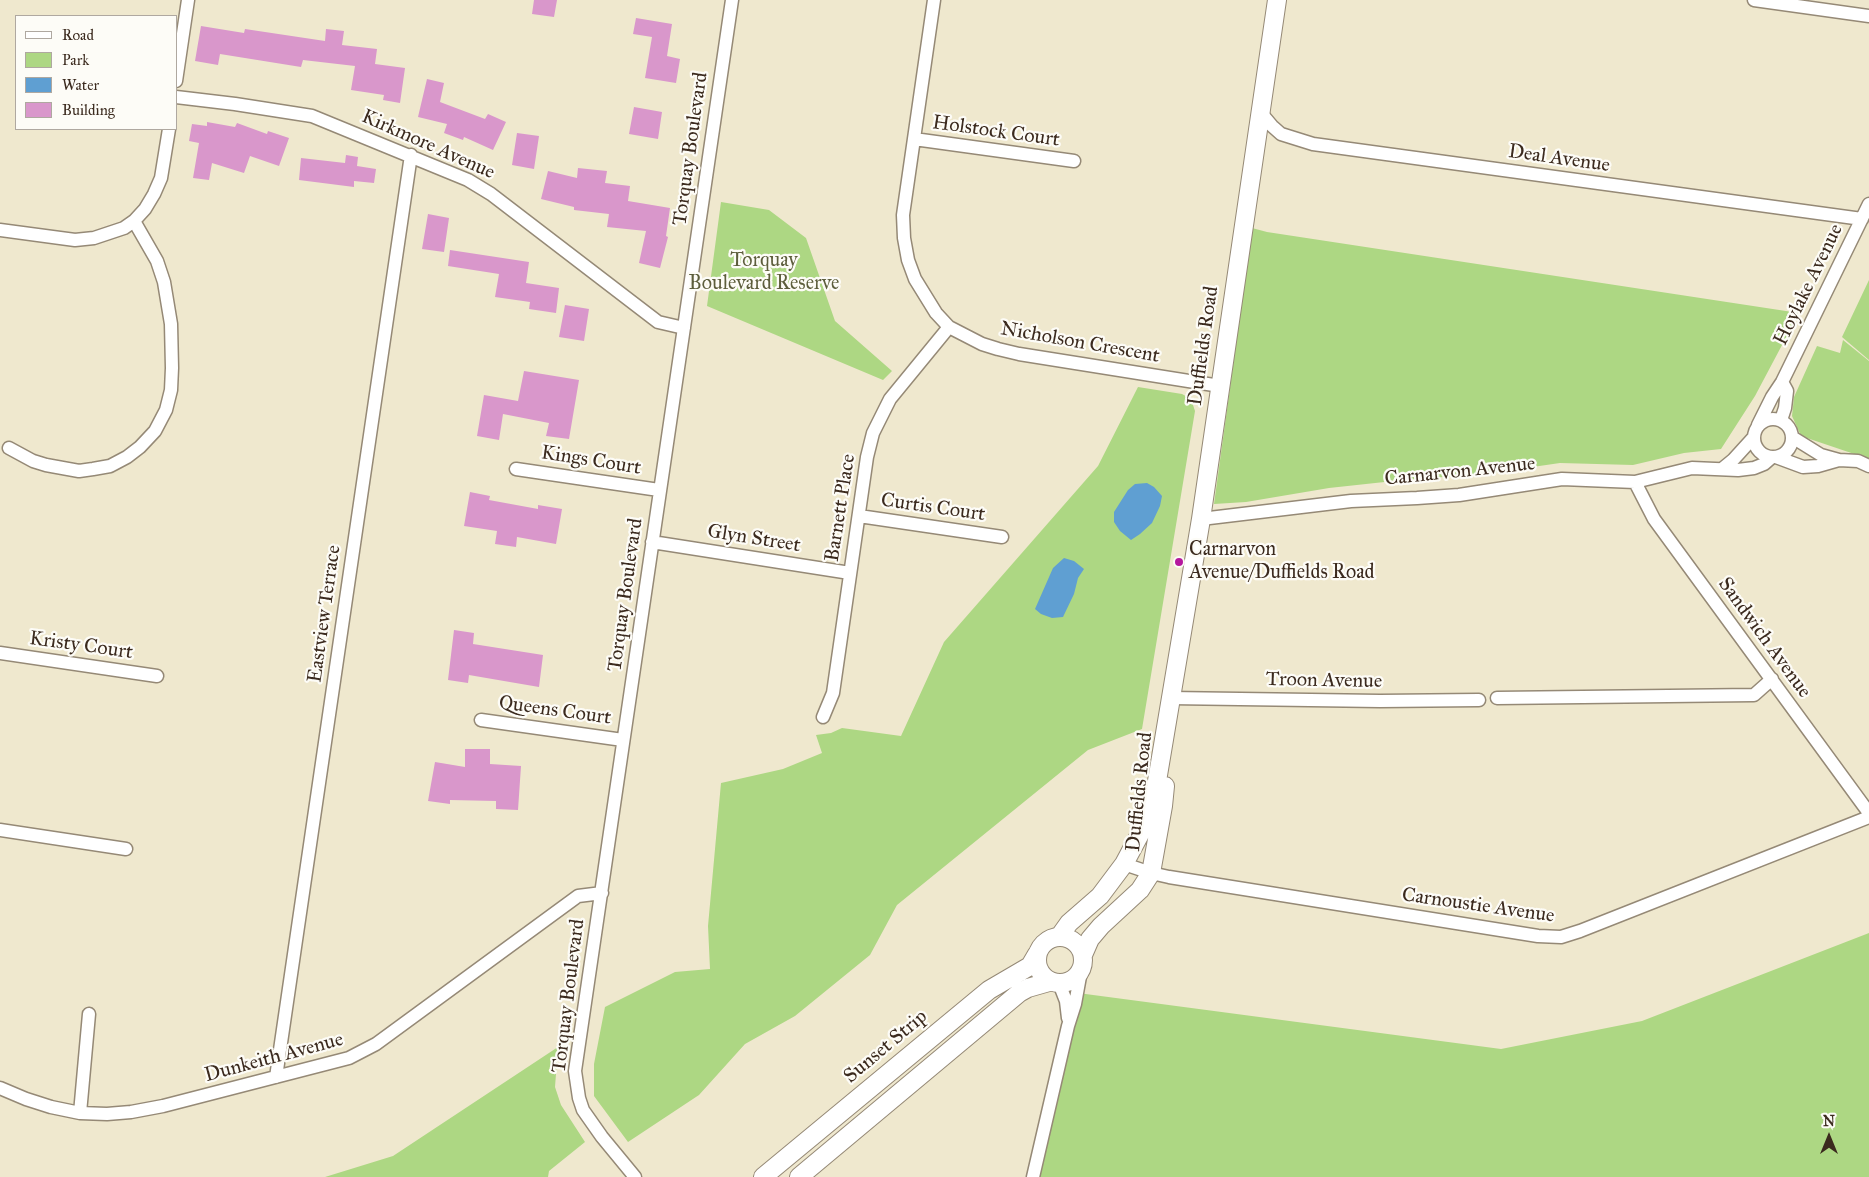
<!DOCTYPE html>
<style>
body{margin:0}
#map{position:relative;width:1869px;height:1177px;overflow:hidden;background:#efe8ce;font-family:"IM FELL Great Primer",serif}
canvas{display:block}
.legend{position:absolute;left:15px;top:15px;width:162px;height:115px;box-sizing:border-box;background:#fdfcf7;border:1px solid #afa8a0;margin:0;padding:6px 9px;list-style:none;font-size:15px;color:#3b2a1e}
.legend li{display:flex;align-items:center;gap:10px;height:25px}
.legend b{width:25px;border:1px solid #afa8a0}
.north{position:absolute;left:1804px;top:1112px;width:50px;height:50px;-webkit-text-stroke:4px #fdfcf7;paint-order:stroke;rotate:0deg;font-size:14px;font-weight:700;line-height:20px;text-align:center;color:#3b2a1e}
.north::after{content:'';display:block;margin:auto;width:18px;height:22px;background:#3b2a1e;clip-path:polygon(50% 0,100% 100%,50% 72%,0 100%)}
</style>
<div id="map">
<canvas width="1869" height="1177"></canvas>
<ul class="legend">
<li><b style="height:6px;background:#fff"></b>Road</li>
<li><b style="height:14px;background:#add783"></b>Park</li>
<li><b style="height:14px;background:#5f9fd2"></b>Water</li>
<li><b style="height:14px;background:#d997cb"></b>Building</li>
</ul>
<div class="north">N</div>
</div>
<script>
const ctx = document.querySelector('canvas').getContext('2d');
ctx.lineJoin = 'round';
function paint(path, color) {
  ctx.fillStyle = color;
  ctx.fill(path, 'evenodd');
}
function shape(rows) {
  const path = new Path2D();
  for (const r of rows) {
    if (r.length === 3) {
      path.moveTo(r[0] + r[2], r[1]);
      path.arc(r[0], r[1], r[2], 0, 2 * Math.PI);
      continue;
    }
    path.moveTo(r[0], r[1]);
    for (let i = 2; i < r.length; i += 2) path.lineTo(r[i], r[i + 1]);
  }
  return path;
}
function stroke(path, color, width, dash) {
  ctx.strokeStyle = color;
  ctx.lineWidth = width;
  ctx.lineCap = dash ? 'butt' : 'round';
  ctx.setLineDash(dash || []);
  ctx.stroke(path);
}
function write(font, color, halo, rows, align = 'center') {
  ctx.font = font + ' "IM FELL Great Primer",serif';
  ctx.lineWidth = 4.5;
  ctx.setLineDash([]);
  ctx.textBaseline = 'middle';
  ctx.strokeStyle = halo;
  ctx.fillStyle = color;
  for (const [text, x, y, turn = 0] of rows) {
    ctx.save();
    ctx.translate(x, y);
    ctx.rotate((+turn || 0) * Math.PI / 180);
    ctx.textAlign = isNaN(turn) ? turn : align;
    if (halo) ctx.strokeText(text, 0, 0);
    ctx.fillText(text, 0, 0);
    ctx.restore();
  }
}
paint(shape([
 [721,202,769,210,806,238,835,321,892,371,883,380,707,306],
 [1252,228,1267,232,1799,313,1755,396,1721,449,1684,453,1633,465,1560,463,1484,474,1403,480,1329,488,1246,502,1214,504],
 [1869,280,1869,360,1842,337],
 [1843,340,1869,361,1869,459,1801,436,1792,416,1794,397,1817,346,1840,353],
 [1138,387,1182,394,1191,399,1195,411,1142,729,1088,750,897,905,870,955,795,1016,745,1044,699,1095,628,1142,594,1096,594,1064,605,1007,675,972,710,969,708,926,721,783,783,769,822,753,816,735,831,733,842,728,901,736,944,642,1098,466],
 [1869,933,1869,1177,1032,1177,1078,993,1501,1049,1642,1021],
 [558,1047,555,1087,561,1105,585,1142,549,1171,548,1177,325,1177,393,1156]
]), '#add783');
paint(shape([
 [1147,483,1154,487,1162,496,1160,506,1152,523,1140,534,1131,540,1120,531,1114,522,1114,512,1128,490,1135,484],
 [1064,558,1074,561,1084,569,1078,578,1074,594,1063,617,1052,618,1041,614,1035,609,1053,568]
]), '#5f9fd2');
paint(shape([
 [534,0,557,0,554,17,532,14],
 [636,18,672,24,667,56,680,59,676,83,645,78,652,37,633,34],
 [201,26,244,33,245,29,325,41,326,29,344,31,342,45,377,49,375,64,405,68,400,103,383,100,384,95,351,90,355,66,303,60,301,67,220,54,218,65,195,61],
 [427,79,444,83,440,102,485,119,488,114,506,122,493,150,464,137,463,140,444,133,447,124,418,117],
 [634,107,662,112,658,139,629,134],
 [207,122,235,127,237,123,267,134,268,131,289,138,279,166,250,156,244,173,212,163,209,180,193,178,199,143,189,141,192,124,207,126],
 [517,133,539,136,534,169,512,165],
 [346,155,358,157,357,166,376,169,374,183,354,181,354,187,299,180,301,158,345,163],
 [578,168,607,171,605,183,630,186,628,201,670,208,666,236,668,237,660,268,639,263,646,231,607,227,609,214,574,210,574,207,541,199,548,171,577,178],
 [428,214,449,218,444,252,422,249],
 [450,250,529,262,526,283,559,288,556,313,529,309,530,302,495,297,499,274,448,266],
 [565,305,589,309,584,341,559,337],
 [524,371,579,380,569,439,546,436,549,423,503,414,499,440,477,436,484,395,518,401],
 [470,492,490,496,489,500,538,509,538,505,562,509,556,544,517,537,516,547,495,544,497,531,464,526],
 [454,630,474,633,473,644,543,655,539,687,469,675,468,683,448,680],
 [465,749,490,749,490,764,521,766,518,810,496,809,496,801,450,800,450,804,428,801,435,762,465,767]
]), '#d997cb');
const street = shape([
 [934,0,903,215,904,238,908,260,915,279,936,313,949,327,982,344,998,349,1019,354,1220,386],
 [1754,0,1869,16],
 [176,81,188,0],
 [176,97,235,104,312,116,468,180,491,194,658,322,684,328],
 [1261,113,1272,126,1281,134,1313,144,1862,219],
 [914,139,1074,161],
 [0,230,75,240,94,238,124,228,134,221,145,209,154,194,161,178,169,129],
 [1773,438,19],
 [1781,420,1785,408,1787,391,1782,382],
 [1758,425,1772,397,1782,382,1869,204],
 [1792,437,1821,455,1839,460,1858,461,1869,466],
 [9,448,33,461,46,465,79,471,93,469,110,466,127,457,140,447,155,431,166,410,171,390,172,368,171,324,164,282,157,261,134,221],
 [1776,457,1803,467,1818,466,1839,460],
 [516,469,659,490],
 [1722,469,1733,460,1753,438],
 [1635,482,1654,519,1869,813],
 [859,516,1002,537],
 [1201,519,1351,501,1417,498,1459,495,1562,479,1635,482,1692,468,1738,470,1754,468,1764,464,1772,457],
 [652,542,850,573],
 [0,653,157,676],
 [1170,698,1380,701,1479,700],
 [1497,698,1754,695,1772,679],
 [823,717,833,693,867,457,873,433,890,399,949,327],
 [481,720,623,740],
 [0,830,126,849],
 [1124,864,1151,873,1169,877,1538,936,1561,937,1580,931,1869,817],
 [1059,983,1066,1001,1068,1018],
 [276,1077,411,155],
 [0,1088,26,1099,51,1107,80,1113,107,1114,131,1112,163,1106,349,1058,376,1044,578,896,602,893],
 [80,1113,89,1014],
 [635,1177,602,1137,583,1110,579,1098,575,1071,732,0],
 [1033,1177,1068,1026,1075,1004,1081,971]
]);
const secondary = shape([
 [1060,960,23],
 [1059,937,1069,923,1100,896,1124,864,1140,834,1155,793,1201,519,1277,0],
 [1083,955,1090,939,1101,926,1140,890,1151,873,1163,806,1165,786],
 [763,1177,989,990,1030,966,1037,954],
 [799,1177,1019,993,1028,988,1049,982]
]);
stroke(street, '#958976', 15);
stroke(secondary, '#958976', 20);
stroke(street, '#fff', 12);
stroke(secondary, '#fff', 18);
for (const [x, y, r, color] of [
 [1179,562,5,"#b5179e"]
]) {
  const dot = new Path2D();
  dot.arc(x, y, r, 0, 2 * Math.PI);
  ctx.fillStyle = color;
  ctx.fill(dot);
  stroke(dot, '#fdfcf7', 2);
}
write('20px', '#3b2a1e', '#fdfcf7', [
 ["Holstock Court",996,132,8],
 ["Kirkmore Avenue",428,145,24],
 ["Torquay Boulevard",691,149,-82],
 ["Deal Avenue",1559,159,8],
 ["Hoylake Avenue",1809,285,-64],
 ["Nicholson Crescent",1080,343,10],
 ["Duffields Road",1204,346,-82],
 ["Kings Court",591,461,9],
 ["Carnarvon Avenue",1460,472,-6],
 ["Barnett Place",841,508,-81],
 ["Curtis Court",933,508,8],
 ["Glyn Street",754,539,9],
 ["Torquay Boulevard",626,595,-82],
 ["Eastview Terrace",325,614,-82],
 ["Sandwich Avenue",1764,638,54],
 ["Kristy Court",81,646,8],
 ["Troon Avenue",1324,681,1],
 ["Queens Court",555,711,8],
 ["Duffields Road",1140,792,-84],
 ["Carnoustie Avenue",1478,906,8],
 ["Torquay Boulevard",569,996,-83],
 ["Sunset Strip",886,1047,-40],
 ["Dunkeith Avenue",274,1058,-15]
]);
write('20px', '#5d5e3c', '#fdfcf7', [
 ["Torquay",764,261],
 ["Boulevard Reserve",764,284]
]);
write('20px', '#3b2a1e', '#fdfcf7', [
 ["Carnarvon",1189,550],
 ["Avenue/Duffields Road",1189,573]
], 'left');
</script>
